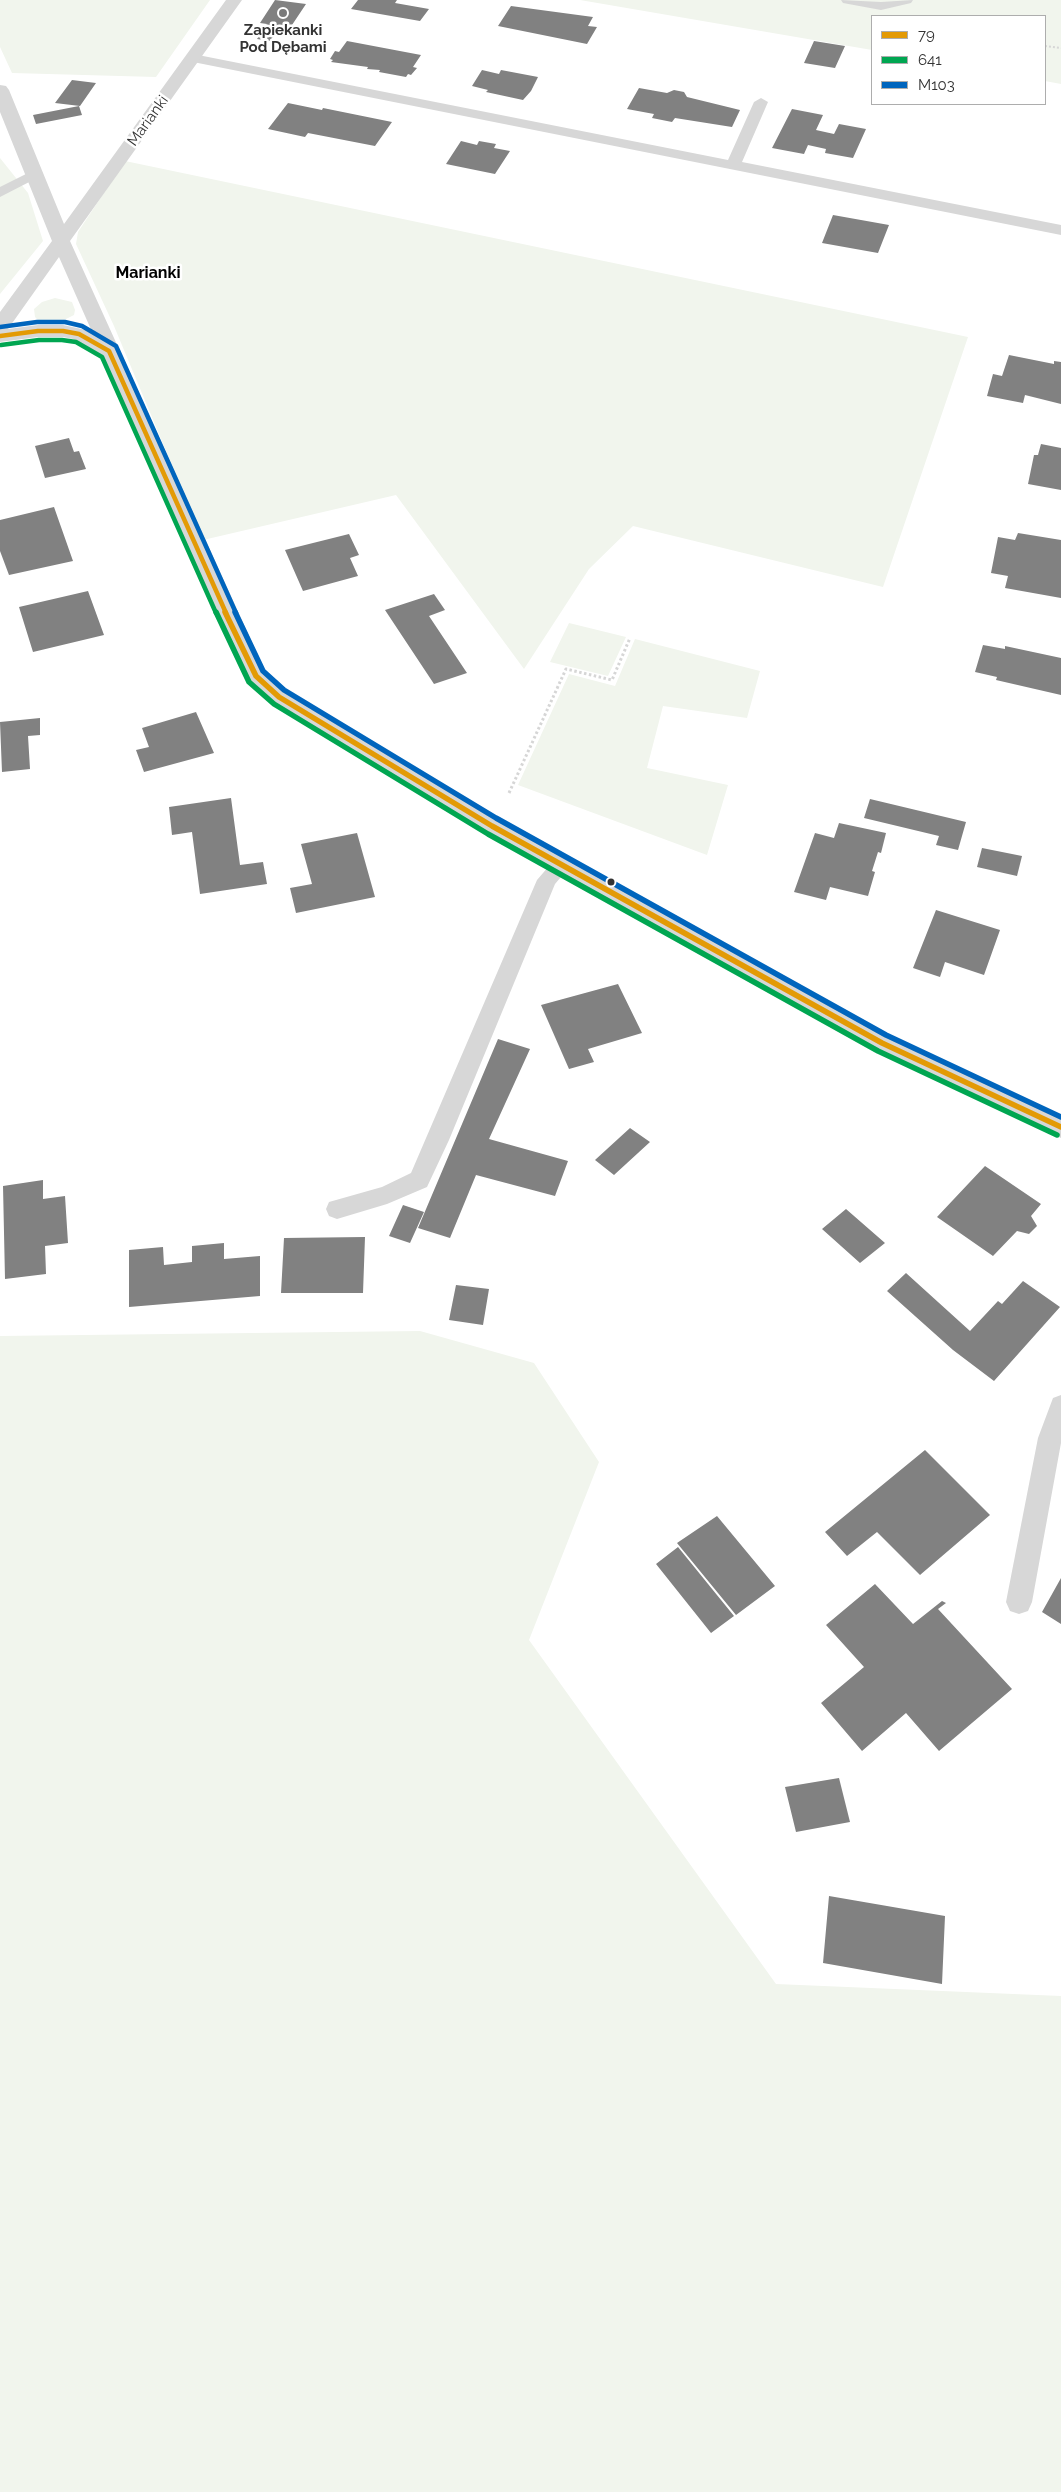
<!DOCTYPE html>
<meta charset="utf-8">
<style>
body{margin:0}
#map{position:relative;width:1061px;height:2492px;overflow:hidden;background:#fff;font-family:Raleway,sans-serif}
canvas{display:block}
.legend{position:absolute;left:871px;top:15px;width:175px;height:90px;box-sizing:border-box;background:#fff;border:1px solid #adadad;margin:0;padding:6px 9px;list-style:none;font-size:15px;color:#333}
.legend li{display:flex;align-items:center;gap:10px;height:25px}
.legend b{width:25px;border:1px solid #adadad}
</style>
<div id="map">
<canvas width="1061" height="2492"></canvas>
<ul class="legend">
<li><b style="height:6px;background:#e39a05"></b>79</li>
<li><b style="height:6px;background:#00a651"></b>641</li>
<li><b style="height:6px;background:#0065bd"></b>M103</li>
</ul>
</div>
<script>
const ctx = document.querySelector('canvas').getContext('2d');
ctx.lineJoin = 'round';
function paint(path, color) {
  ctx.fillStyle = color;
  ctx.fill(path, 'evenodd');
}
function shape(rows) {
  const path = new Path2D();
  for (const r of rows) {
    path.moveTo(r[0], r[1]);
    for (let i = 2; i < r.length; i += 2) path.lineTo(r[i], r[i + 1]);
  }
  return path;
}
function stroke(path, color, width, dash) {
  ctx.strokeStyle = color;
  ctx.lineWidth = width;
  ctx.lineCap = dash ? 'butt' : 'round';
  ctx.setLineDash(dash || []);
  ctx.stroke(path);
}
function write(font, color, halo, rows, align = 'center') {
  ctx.font = font + ' Raleway,sans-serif';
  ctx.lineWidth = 5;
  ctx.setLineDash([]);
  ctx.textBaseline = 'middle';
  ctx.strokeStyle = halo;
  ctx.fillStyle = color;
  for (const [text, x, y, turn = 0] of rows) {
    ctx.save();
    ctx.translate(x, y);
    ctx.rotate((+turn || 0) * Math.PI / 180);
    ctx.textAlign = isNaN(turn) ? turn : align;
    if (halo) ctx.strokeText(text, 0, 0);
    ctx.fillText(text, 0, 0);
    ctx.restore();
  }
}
paint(shape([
 [0,0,210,0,156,77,12,73,0,47],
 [580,0,1061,0,1061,84,1045,81,1045,16,872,16,872,50],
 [0,158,28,193,43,241,0,294],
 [125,161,968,337,883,587,633,526,589,569,524,669,396,495,203,540,114,326,76,244,78,232],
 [55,298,72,302,75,310,74,315,58,323,38,320,35,317,34,309,42,302],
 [569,623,626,637,608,676,550,662],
 [635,639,760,671,747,718,663,706,647,768,728,785,707,855,518,785,569,674,615,686],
 [420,1331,534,1363,599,1462,529,1640,776,1984,1061,1996,1061,2492,0,2492,0,1336]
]), '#f1f5ed');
paint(shape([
 [275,0,306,4,290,28,280,26,270,41,257,39,267,24,260,23],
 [358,0,397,0,395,3,429,9,420,21,351,9],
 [511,6,593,17,588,26,597,27,587,44,498,26],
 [347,41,421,55,413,67,417,68,411,75,408,74,406,77,379,72,380,70,367,69,368,67,331,62,333,60,330,59,335,51,339,52],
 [814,41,845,46,835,68,804,63],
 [482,70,499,74,501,70,538,77,531,91,523,100,486,92,488,90,472,86],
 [72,80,96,83,80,106,55,103],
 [639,88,667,93,674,90,684,92,687,97,740,110,732,127,675,118,672,122,652,118,654,114,627,109],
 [288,103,322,110,323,108,392,122,375,146,308,133,305,137,268,129],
 [79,106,82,115,36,124,33,115],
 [792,109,823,115,816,130,834,134,839,124,866,129,853,158,825,153,826,149,808,145,804,154,772,148],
 [461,141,477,145,479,141,496,144,494,148,510,151,495,174,446,164],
 [833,215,889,225,878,253,822,243],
 [1009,355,1054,364,1054,361,1061,362,1061,404,1025,395,1023,403,987,396,993,374,1002,376],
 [69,438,74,452,79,451,86,469,45,478,35,446],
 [1041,444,1061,448,1061,490,1028,484,1034,455,1038,455],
 [54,507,73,561,9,575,0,551,0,520],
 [1018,533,1061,540,1061,598,1005,588,1008,576,991,573,998,537,1015,540],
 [349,534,359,555,350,558,358,576,303,591,285,550],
 [88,591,104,635,33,652,19,607],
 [434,594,445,610,429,616,467,673,434,684,385,610],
 [983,645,1005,649,1005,646,1061,658,1061,695,996,680,997,677,975,672],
 [196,712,214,753,144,772,136,750,149,747,142,728],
 [40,718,40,735,28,736,30,769,2,772,0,722],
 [231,798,240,865,263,862,267,884,200,894,192,832,172,835,169,807],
 [870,799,966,822,958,850,936,845,939,836,864,818],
 [839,823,886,833,881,853,878,852,872,871,875,872,868,896,830,887,826,900,794,892,815,833,834,838],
 [357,833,375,897,296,913,290,888,312,884,301,844],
 [982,848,1022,856,1017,876,977,867],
 [936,910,1000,930,984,975,945,962,940,977,913,968],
 [618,984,642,1033,588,1049,594,1062,569,1069,541,1005],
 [498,1039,530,1049,489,1139,568,1161,555,1196,476,1175,450,1238,418,1228],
 [630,1128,650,1142,614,1175,595,1160],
 [985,1166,1041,1204,1031,1216,1037,1226,1029,1234,1017,1231,993,1256,937,1217],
 [43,1180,43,1199,65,1196,68,1243,45,1246,46,1274,5,1279,3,1186],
 [403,1205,424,1212,410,1243,389,1236],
 [846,1209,885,1243,860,1263,822,1229],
 [365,1237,363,1293,281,1293,284,1238],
 [224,1243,224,1259,260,1256,260,1296,129,1307,129,1250,163,1247,164,1265,192,1262,192,1246],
 [906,1273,970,1331,998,1301,1002,1304,1023,1281,1060,1307,994,1381,953,1350,887,1291],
 [456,1285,489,1289,483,1325,449,1320],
 [925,1450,990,1515,920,1575,877,1532,847,1556,825,1532],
 [717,1516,775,1586,736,1615,677,1543],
 [678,1547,734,1616,711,1633,656,1564],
 [1061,1578,1061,1624,1042,1612],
 [875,1584,913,1624,942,1601,946,1603,938,1609,1012,1689,939,1751,906,1713,862,1751,821,1703,864,1667,826,1625],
 [839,1778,850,1822,796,1832,785,1787],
 [829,1896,945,1916,942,1984,823,1963]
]), '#818181');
stroke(shape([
 [1045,46,1061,48]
]), '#d6d6d6', 2, [2, 2]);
stroke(shape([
 [509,793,566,669,612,680,630,638]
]), '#d6d6d6', 3, [2.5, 2.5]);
paint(shape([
 [841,0,881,2,913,0,911,3,881,10,843,3,841,0],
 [193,54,728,160,754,102,761,98,768,102,742,162,1061,225,1061,235,188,61,186,58,188,55,193,54],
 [32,171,37,172,39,175,37,178,0,197,0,187,32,171],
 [562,856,569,859,572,864,555,884,449,1140,427,1187,387,1204,337,1219,329,1216,326,1209,329,1202,382,1187,411,1173,537,880,555,859,562,856],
 [1061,1395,1061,1443,1032,1602,1028,1611,1019,1614,1010,1611,1006,1602,1038,1438,1053,1398,1061,1395]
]), '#d7d7d7');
paint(shape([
 [226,0,242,0,70,241,265,671,287,691,500,820,891,1036,1061,1115,1061,1138,873,1050,484,832,271,703,248,682,102,355,73,339,63,337,38,337,0,342,0,312,52,241,0,112,0,85,6,86,9,90,64,224,226,0],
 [59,257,93,334,86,330,63,325,38,325,8,329,59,257]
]), '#d7d7d7');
stroke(shape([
 [0,336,38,331,63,331,79,334,109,351,226,613]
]), '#e39a05', 4.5);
stroke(shape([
 [225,612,256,676,279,697,492,826,882,1043,1061,1127]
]), '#e39a05', 5.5);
stroke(shape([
 [1,345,39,340,62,340,76,342,102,357,216,613]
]), '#00a651', 4.5);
stroke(shape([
 [216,612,249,682,274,704,488,834,878,1051,1057,1135]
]), '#00a651', 5.5);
stroke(shape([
 [0,327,37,322,65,322,82,326,116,346,236,613]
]), '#0065bd', 4.5);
stroke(shape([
 [235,612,263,671,284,690,496,818,886,1035,1061,1117]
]), '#0065bd', 5.5);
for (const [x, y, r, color] of [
 [283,13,5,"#7a7a7a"],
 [611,882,4.5,"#333"]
]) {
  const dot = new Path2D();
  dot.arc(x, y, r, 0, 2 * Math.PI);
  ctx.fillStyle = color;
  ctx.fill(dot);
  stroke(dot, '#fff', 2);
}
write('bold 15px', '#333', '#fff', [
 ["Zapiekanki",283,30],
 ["Pod Dębami",283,47]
]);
write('15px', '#333', '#fff', [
 ["Marianki",148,121,-54]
]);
write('bold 16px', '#000', '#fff', [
 ["Marianki",148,273]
]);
</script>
